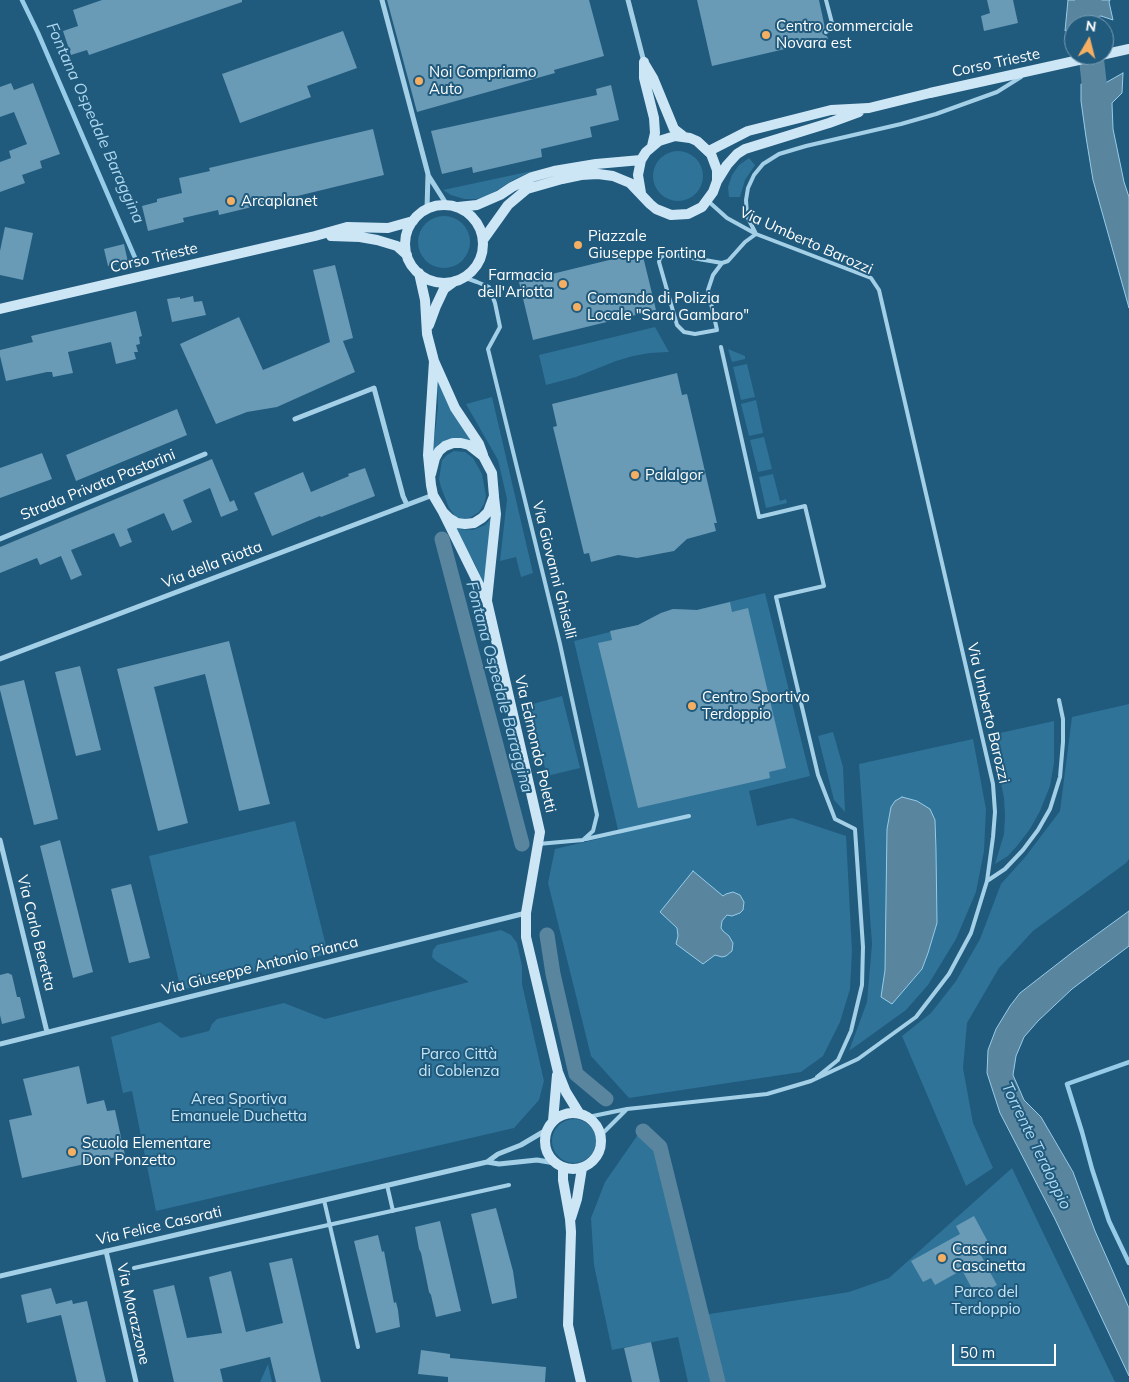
<!DOCTYPE html>
<meta charset="utf-8">
<style>
body{margin:0}
#map{position:relative;width:1129px;height:1382px;overflow:hidden;background:#205a7d;font-family:Mulish,sans-serif}
canvas{display:block}
.north{position:absolute;left:1064px;top:15px;width:50px;height:50px;box-sizing:border-box;background:#205a7d;border:1px solid #799cb1;border-radius:50%;rotate:8deg;font-size:14px;font-weight:700;line-height:20px;text-align:center;color:#fff}
.north::after{content:'';display:block;margin:auto;width:18px;height:22px;background:#f5af63;clip-path:polygon(50% 0,100% 100%,50% 72%,0 100%)}
.scale{position:absolute;left:952px;top:1344px;width:104px;height:22px;box-sizing:border-box;border:2px solid #fff;border-top:0;padding-left:6px;font-size:15px;line-height:18px;white-space:nowrap;color:#fff;-webkit-text-stroke:4px #205a7d;paint-order:stroke}
</style>
<div id="map">
<canvas width="1129" height="1382"></canvas>
<div class="north">N</div>
<div class="scale">50 m</div>
</div>
<script>
const ctx = document.querySelector('canvas').getContext('2d');
ctx.lineJoin = 'round';
function paint(path, color) {
  ctx.fillStyle = color;
  ctx.fill(path, 'evenodd');
}
function shape(rows) {
  const path = new Path2D();
  for (const r of rows) {
    if (r.length === 3) {
      path.moveTo(r[0] + r[2], r[1]);
      path.arc(r[0], r[1], r[2], 0, 2 * Math.PI);
      continue;
    }
    path.moveTo(r[0], r[1]);
    for (let i = 2; i < r.length; i += 2) path.lineTo(r[i], r[i + 1]);
  }
  return path;
}
function stroke(path, color, width, dash) {
  ctx.strokeStyle = color;
  ctx.lineWidth = width;
  ctx.lineCap = dash ? 'butt' : 'round';
  ctx.setLineDash(dash || []);
  ctx.stroke(path);
}
function write(font, color, halo, rows, align = 'center') {
  ctx.font = font + ' Mulish,sans-serif';
  ctx.lineWidth = 4;
  ctx.setLineDash([]);
  ctx.textBaseline = 'middle';
  ctx.strokeStyle = halo;
  ctx.fillStyle = color;
  for (const [text, x, y, turn = 0] of rows) {
    ctx.save();
    ctx.translate(x, y);
    ctx.rotate((+turn || 0) * Math.PI / 180);
    ctx.textAlign = isNaN(turn) ? turn : align;
    if (halo) ctx.strokeText(text, 0, 0);
    ctx.fillText(text, 0, 0);
    ctx.restore();
  }
}
paint(shape([
 [678,176,25],
 [749,158,755,165,745,180,740,197,729,197,728,187,732,175,739,165],
 [532,171,513,180,486,197,476,199,464,199,451,195,443,190],
 [444,242,26],
 [655,327,669,352,650,353,633,356,616,361,576,377,546,385,539,355],
 [728,349,745,356,745,359,732,362],
 [747,364,755,397,741,400,733,367],
 [437,379,472,442,459,438,452,438,440,443,433,451,438,406],
 [492,397,533,573,521,577,516,557,500,561,507,499,498,460,466,404],
 [756,400,763,433,749,436,741,404],
 [764,437,772,469,758,472,750,440],
 [454,451,465,452,473,458,482,474,486,496,484,504,479,512,471,517,465,519,456,517,449,508,441,487,439,479,442,460,447,455],
 [773,474,780,501,786,499,787,503,766,508,759,477],
 [493,516,486,589,475,564,453,526,460,529,473,530,485,525],
 [765,593,810,776,749,791,757,826,792,818,846,836,852,951,850,989,840,1022,823,1056,801,1072,629,1098,591,1056,548,883,555,849,619,834,574,641,638,625,661,613,673,609,697,610],
 [562,696,580,768,547,776,529,705],
 [1129,704,1129,859,1126,863,1033,931,999,968,967,1023,963,1068,973,1123,993,1168,966,1186,902,1036,931,1013,956,981,980,939,1001,884,1026,856,1060,811,1072,717],
 [1054,721,1054,763,1050,786,1040,811,1030,829,1017,846,1008,856,995,864,1004,834,1005,816,1004,798,991,735],
 [833,732,843,767,845,812,834,800,818,736],
 [973,739,986,809,984,851,976,892,956,939,928,985,906,1010,849,1051,867,1002,872,944,859,764],
 [930,809,935,820,936,850,937,923,928,953,922,969,881,997,885,970],
 [295,821,328,954,181,990,149,856],
 [501,930,511,935,517,943,522,966,522,984,544,1081,539,1100,514,1128,156,1211,132,1091,123,1093,111,1037,160,1022,181,1038,209,1031,212,1024,217,1019,284,1003,325,1019,469,982,436,961,432,957,433,950,437,945],
 [574,1141,22],
 [639,1133,663,1158,697,1316,849,1292,889,1278,1012,1168,1115,1382,688,1382,678,1337,612,1350,594,1265,591,1218,605,1182],
 [268,1364,272,1382,260,1382]
]), '#2f7399');
const water = shape([
 [1068,0,1110,0,1109,2,1113,20,1101,16,1083,19,1065,31,1068,0],
 [1123,73,1122,93,1112,103,1113,129,1124,182,1129,197,1129,308,1093,180,1086,137,1081,101,1081,84,1107,82,1123,73],
 [902,797,917,801,930,809,935,820,936,850,937,923,928,953,922,969,892,1004,881,997,885,970,887,829,891,807,895,801,902,797],
 [693,871,723,896,726,894,733,892,740,895,744,902,743,910,740,913,732,916,727,915,722,921,721,928,723,931,729,936,733,943,732,951,726,956,722,957,715,955,703,964,676,944,678,936,677,928,660,912,693,871],
 [1129,911,1129,946,1072,989,1038,1021,1024,1037,1016,1056,1013,1075,1024,1100,1041,1117,1073,1172,1095,1231,1129,1308,1129,1376,1055,1219,1000,1113,987,1073,988,1050,996,1029,1010,1006,1020,993,1074,951,1129,911]
]);
paint(water, '#5a859f');
stroke(water, '#96cce8', 1);
stroke(shape([
 [22,0,38,33,136,260],
 [1129,1062,1067,1084,1082,1132,1092,1169,1109,1221,1129,1263]
]), '#96cce8', 4.5);
stroke(shape([
 [442,539,522,844],
 [547,935,553,974,576,1074,606,1099],
 [643,1131,660,1147,718,1382]
]), '#5a859f', 15);
stroke(shape([
 [1087,25,1087,4,1089,0],
 [1091,55,1098,117]
]), '#5a859f', 25);
paint(shape([
 [102,0,242,0,242,2,89,55,87,50,71,55,63,31,78,26,73,10],
 [387,0,589,0,604,56,554,70,555,73,417,112],
 [697,0,819,0,825,28,823,30,822,33,824,35,827,36,828,39,712,66],
 [987,0,1013,0,1018,23,984,31,981,16,990,13],
 [343,31,357,68,307,86,311,97,240,123,222,74],
 [11,83,14,90,33,83,60,154,40,161,42,168,22,175,25,183,0,192,0,162,11,158,9,151,27,144,14,112,0,117,0,87],
 [611,85,619,120,590,127,592,137,541,149,542,157,473,173,472,167,442,174,431,131,597,95,596,89],
 [373,129,384,175,219,215,218,210,183,218,184,222,148,231,142,206,157,202,157,199,182,193,179,178,210,171,209,168],
 [5,227,33,233,23,280,0,275,0,251],
 [124,244,128,262,108,266,104,249],
 [642,252,656,310,533,340,519,282],
 [335,265,353,338,343,341,355,372,277,407,247,412,216,424,180,344,239,317,263,370,330,342,313,270],
 [193,296,194,302,202,301,206,315,172,322,167,299,180,297,180,299],
 [136,311,142,336,139,337,140,344,136,345,138,352,134,352,136,359,116,364,111,342,68,352,73,373,53,377,52,372,47,372,6,381,0,356,0,350,33,342,31,336],
 [677,373,682,395,687,394,717,523,714,523,716,531,687,539,674,551,637,558,618,555,591,562,589,553,584,554,553,427,557,426,552,404],
 [177,409,187,435,76,481,66,455],
 [42,453,52,479,0,498,0,468],
 [212,459,230,502,234,500,238,510,221,517,210,488,183,500,192,522,172,531,164,513,127,529,132,542,120,547,114,533,71,550,82,575,71,580,61,556,40,565,37,558,0,573,0,547],
 [365,468,375,496,321,517,320,516,272,536,254,493,303,472,311,492,349,476,348,474],
 [730,602,732,612,748,608,786,768,769,772,770,778,638,808,598,643,612,640,610,631,638,625,661,613,673,609,697,610],
 [229,641,270,804,239,811,205,674,154,687,188,823,158,831,117,669],
 [80,666,101,750,76,756,55,672],
 [24,680,58,819,34,825,0,690,0,686],
 [60,840,93,972,73,978,40,846],
 [131,884,150,958,129,963,111,889],
 [8,973,12,975,17,997,20,997,25,1018,2,1024,0,1015,0,975],
 [79,1066,87,1104,104,1100,107,1111,115,1110,125,1155,22,1178,9,1120,32,1115,23,1079],
 [496,1208,513,1271,517,1298,492,1304,471,1214],
 [974,1216,988,1242,977,1248,997,1285,976,1296,962,1270,935,1285,931,1278,923,1282,911,1261,960,1234,956,1226],
 [440,1221,461,1311,436,1317,431,1295,429,1292,421,1253,419,1249,415,1227],
 [378,1235,382,1252,384,1251,394,1303,396,1302,398,1310,400,1327,376,1333,354,1241],
 [292,1258,321,1382,276,1382,270,1357,220,1369,223,1382,174,1382,153,1290,174,1285,187,1338,222,1333,209,1277,231,1271,246,1332,283,1323,269,1263],
 [51,1288,56,1304,72,1300,73,1304,87,1301,106,1382,77,1382,61,1315,27,1323,21,1295],
 [651,1342,660,1382,632,1382,624,1348],
 [421,1350,450,1354,450,1358,546,1367,545,1382,448,1382,448,1377,418,1374]
]), '#699ab6');
stroke(shape([
 [826,32,830,30,832,23,826,0],
 [722,263,669,254,664,255,660,258,659,262,677,325,684,332,695,334,717,330,708,290,713,275,722,263,728,261,745,242,756,234,747,216,746,200,748,188,754,175,763,164,779,154,806,146,901,124,936,114,997,92,1021,77],
 [463,277,477,282,489,287,495,303,500,327,488,349,560,644,597,815,593,831,583,840,538,844],
 [721,347,759,517,805,506,824,586,776,597,818,775,835,819,855,829,863,947,862,985,851,1031,838,1060,817,1077],
 [586,839,689,816],
 [987,881,1005,869,1023,850,1038,830,1050,809,1060,777,1063,742,1063,719,1059,700],
 [588,1117,627,1109,767,1094,811,1081,858,1059,916,1017,949,974,971,933,987,881,993,837,995,812,993,784,879,290,871,278,756,234,727,218,708,201],
 [601,1135,627,1109],
 [387,1185,393,1211],
 [324,1200,358,1347],
 [134,1268,509,1185]
]), '#a3cfe7', 4);
stroke(shape([
 [382,0,428,174,427,209],
 [628,0,644,62],
 [428,175,447,205],
 [295,419,374,388,403,496,407,505],
 [0,539,205,454],
 [0,659,433,495],
 [0,840,47,1032],
 [0,1044,526,913],
 [487,1162,499,1164,537,1160,555,1163],
 [106,1251,136,1382],
 [0,1276,487,1162,498,1154,521,1145,548,1129]
]), '#a3cfe7', 5);
stroke(shape([
 [644,62,644,78,654,118,655,133,652,146],
 [644,63,653,78,674,129,683,136],
 [709,151,748,131,831,110,869,108,930,93,1129,49],
 [717,181,727,165,737,154,745,149,829,123,859,112],
 [444,244,39],
 [458,207,477,205,500,195,512,187,532,177,554,171,596,164,641,160],
 [331,236,360,237,377,240,397,246,407,255],
 [483,240,508,205,527,189,562,179,581,175,598,174,613,176,630,183,650,204,656,209,671,215,688,214,702,207,713,192,717,181,717,170,711,154,697,141,690,138,675,136,659,141,646,152,641,160,638,175,641,193],
 [419,273,425,300,427,334,434,361,455,408,479,444,483,455],
 [0,309,315,236,347,227,388,228,413,221],
 [429,325,436,306,444,289,455,281],
 [431,474,435,458,439,451,445,446,453,443,461,443,469,445,483,456,492,473,494,496,488,512,482,518,474,523,465,524,457,523,449,518,443,512,433,495,431,485,428,455,434,361],
 [443,512,487,601,540,832,526,913,526,937,558,1072,566,1092,579,1113],
 [487,600,496,514,494,497],
 [573,1141,28],
 [553,1121,557,1075],
 [563,1168,563,1180,570,1219,571,1232,568,1325,581,1382],
 [571,1218,577,1199,582,1168]
]), '#cde6f6', 10);
for (const [x, y, r, color] of [
 [766,35,5,"#f5af63"],
 [419,81,5,"#f5af63"],
 [231,201,5,"#f5af63"],
 [578,245,5,"#f5af63"],
 [563,284,5,"#f5af63"],
 [577,307,5,"#f5af63"],
 [635,475,5,"#f5af63"],
 [692,706,5,"#f5af63"],
 [72,1152,5,"#f5af63"],
 [942,1258,5,"#f5af63"]
]) {
  const dot = new Path2D();
  dot.arc(x, y, r, 0, 2 * Math.PI);
  ctx.fillStyle = color;
  ctx.fill(dot);
  stroke(dot, '#205a7d', 2);
}
write('15px', '#fff', '#205a7d', [
 ["Centro commerciale",776,26],
 ["Novara est",776,43],
 ["Noi Compriamo",429,72],
 ["Auto",429,89],
 ["Arcaplanet",241,201],
 ["Piazzale",588,236],
 ["Giuseppe Fortina",588,253],
 ["Farmacia",553,275,"right"],
 ["dell'Ariotta",553,292,"right"],
 ["Comando di Polizia",587,298],
 ["Locale \"Sara Gambaro\"",587,315],
 ["PalaIgor",645,475],
 ["Centro Sportivo",702,697],
 ["Terdoppio",702,714],
 ["Scuola Elementare",82,1143],
 ["Don Ponzetto",82,1160],
 ["Cascina",952,1249],
 ["Cascinetta",952,1266]
], 'left');
write('15px', '#fff', '#205a7d', [
 ["Corso Trieste",996,63,-12],
 ["Via Umberto Barozzi",806,241,24],
 ["Corso Trieste",154,258,-13],
 ["Strada Privata Pastorini",98,485,-22],
 ["Via della Riotta",212,565,-21],
 ["Via Giovanni Ghiselli",554,570,76],
 ["Via Umberto Barozzi",988,713,77],
 ["Via Edmondo Poletti",535,744,77],
 ["Via Carlo Beretta",36,933,76],
 ["Via Giuseppe Antonio Pianca",260,966,-14],
 ["Via Felice Casorati",159,1226,-13],
 ["Via Morazzone",133,1314,77]
]);
write('15px', '#c6e5f5', '#205a7d', [
 ["Parco Città",459,1054],
 ["di Coblenza",459,1071],
 ["Area Sportiva",239,1099],
 ["Emanuele Duchetta",239,1116],
 ["Parco del",986,1292],
 ["Terdoppio",986,1309]
]);
write('italic 16px', '#aed8ef', '#205a7d', [
 ["Fontana Ospedale Baraggina",95,123,66],
 ["Fontana Ospedale Baraggina",499,687,75],
 ["Torrente Terdoppio",1036,1146,64]
]);
</script>
